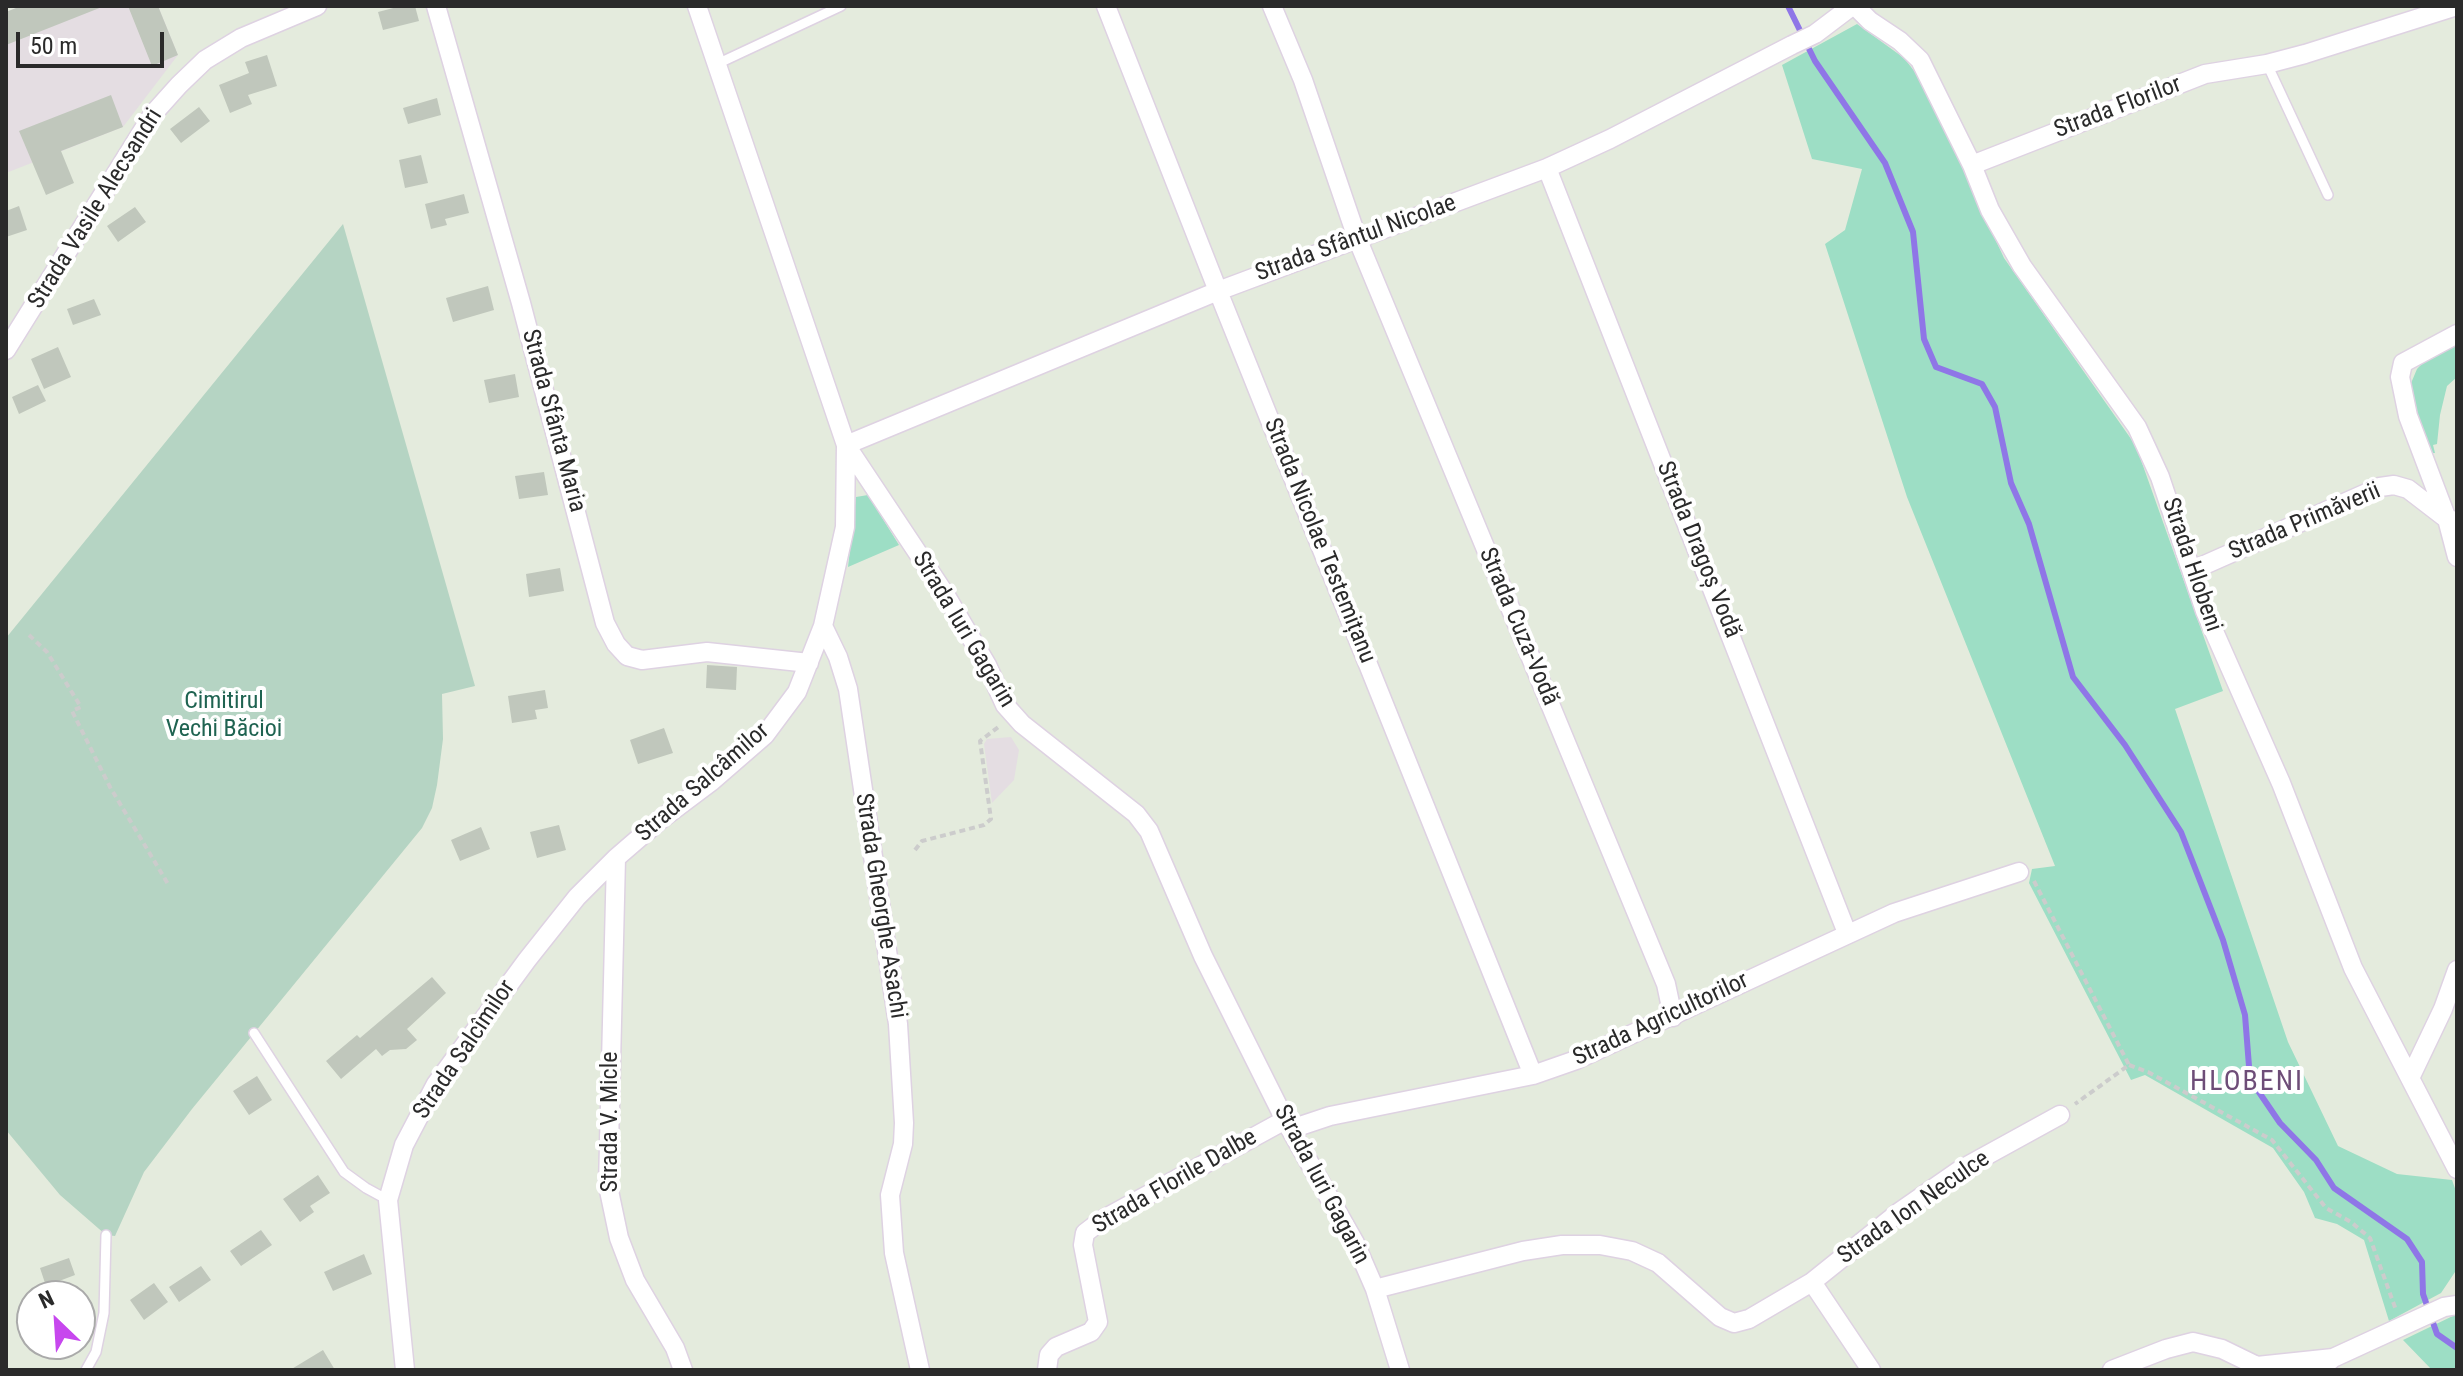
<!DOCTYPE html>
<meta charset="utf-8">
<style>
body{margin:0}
#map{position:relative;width:2463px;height:1376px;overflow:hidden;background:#e4ebdd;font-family:"Roboto Condensed",sans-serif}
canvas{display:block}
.frame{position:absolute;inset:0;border:8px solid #2a2a2a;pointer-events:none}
.north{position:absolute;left:16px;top:1280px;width:80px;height:80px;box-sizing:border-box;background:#fff;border:2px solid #aaa;border-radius:50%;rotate:335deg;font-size:22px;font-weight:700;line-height:32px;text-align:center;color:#2a2a2a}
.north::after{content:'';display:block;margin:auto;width:28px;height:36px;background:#c747ee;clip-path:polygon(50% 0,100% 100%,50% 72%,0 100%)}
.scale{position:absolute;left:16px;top:32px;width:148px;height:36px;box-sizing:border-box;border:4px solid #2a2a2a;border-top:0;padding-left:10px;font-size:24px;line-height:28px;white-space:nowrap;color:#2a2a2a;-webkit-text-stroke:6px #fff;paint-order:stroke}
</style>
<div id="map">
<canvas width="2463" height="1376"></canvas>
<div class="frame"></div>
<div class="north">N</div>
<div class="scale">50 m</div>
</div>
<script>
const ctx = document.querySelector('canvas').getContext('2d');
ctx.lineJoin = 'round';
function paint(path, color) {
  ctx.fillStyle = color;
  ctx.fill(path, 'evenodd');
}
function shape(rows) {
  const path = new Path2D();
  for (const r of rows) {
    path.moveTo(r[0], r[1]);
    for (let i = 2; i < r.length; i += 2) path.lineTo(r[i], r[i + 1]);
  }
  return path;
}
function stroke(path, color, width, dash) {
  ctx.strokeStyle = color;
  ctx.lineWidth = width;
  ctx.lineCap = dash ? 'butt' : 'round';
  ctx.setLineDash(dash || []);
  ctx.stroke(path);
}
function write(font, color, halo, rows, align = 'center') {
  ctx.font = font + ' "Roboto Condensed",sans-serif';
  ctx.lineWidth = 8;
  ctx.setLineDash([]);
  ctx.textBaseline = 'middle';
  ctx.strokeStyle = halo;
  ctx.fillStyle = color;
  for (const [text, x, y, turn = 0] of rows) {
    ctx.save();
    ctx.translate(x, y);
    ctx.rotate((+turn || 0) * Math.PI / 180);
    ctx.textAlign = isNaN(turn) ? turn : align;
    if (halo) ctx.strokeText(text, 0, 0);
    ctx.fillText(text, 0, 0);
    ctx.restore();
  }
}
paint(shape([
 [21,6,158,6,178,55,123,127,6,173,6,12],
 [1011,737,1019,750,1014,780,992,803,984,744,987,739]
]), '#e4dde2');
paint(shape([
 [1857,24,1904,58,1922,81,2004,258,2136,446,2223,691,2175,709,2288,1042,2338,1146,2397,1174,2452,1180,2457,1194,2457,1269,2441,1293,2389,1321,2364,1240,2337,1224,2315,1218,2304,1192,2273,1148,2145,1075,2131,1080,2029,883,2032,869,2055,866,1907,497,1825,244,1845,230,1862,169,1812,159,1782,65],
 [2457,340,2457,377,2447,386,2440,415,2437,444,2433,445,2435,453,2428,453,2409,388,2417,369,2435,350],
 [868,495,899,545,848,567,856,497],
 [2457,1314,2457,1370,2432,1370,2403,1340]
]), '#9ddec5');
paint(shape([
 [343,224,475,686,442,694,443,739,437,785,432,808,422,828,192,1109,144,1172,115,1236,106,1235,60,1195,6,1130,6,638]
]), '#b5d4c3');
stroke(shape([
 [1788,6,1815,61,1885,163,1913,232,1924,339,1936,367,1982,384,1995,407,2011,483,2029,524,2073,677,2125,745,2181,832,2223,940,2245,1015,2250,1079,2280,1123,2316,1160,2334,1188,2407,1239,2422,1262,2423,1294,2437,1334,2457,1348]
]), '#8f76e7', 6);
paint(shape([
 [21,6,102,6,102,7,6,45,6,12],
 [128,6,158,6,178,55,152,66],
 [401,6,415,6,419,21,383,30,378,12],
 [267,55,277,86,248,95,252,104,230,113,219,85,249,73,245,62],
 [111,95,123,127,61,151,74,183,46,195,19,131],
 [437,98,441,115,408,124,403,108],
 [199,107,210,121,181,143,170,129],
 [421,155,428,183,405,188,399,160],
 [464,194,469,213,445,219,447,225,431,229,425,204],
 [19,206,27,230,6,237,6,211],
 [135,207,146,222,118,242,107,226],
 [488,286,494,310,453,322,446,298],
 [94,299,101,315,73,325,67,309],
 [58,347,71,377,44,389,31,359],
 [515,374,519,397,489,403,484,380],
 [38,385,46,401,19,414,12,397],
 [544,472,548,495,519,499,515,476],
 [560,568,564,591,529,597,526,574],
 [707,665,737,667,736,690,706,688],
 [545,690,548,708,535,710,537,719,512,723,508,696],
 [664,728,673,753,638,764,630,740],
 [559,825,566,850,537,858,530,832],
 [481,827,490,849,460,861,451,840],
 [432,977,446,993,407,1029,417,1040,406,1049,390,1050,382,1056,376,1049,341,1079,326,1061,357,1035,360,1038],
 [257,1076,272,1100,249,1115,233,1091],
 [318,1175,330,1193,310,1206,314,1212,300,1222,283,1199],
 [261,1230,272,1245,241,1266,230,1251],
 [364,1254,372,1274,333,1291,324,1272],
 [69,1258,75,1275,46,1286,40,1268],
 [201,1266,211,1280,179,1302,169,1287],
 [154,1283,168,1302,144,1320,130,1300],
 [323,1350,335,1370,290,1370]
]), '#c0c7bc');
const service = shape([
 [717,64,841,6],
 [2267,64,2328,195],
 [254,1033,344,1172,366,1188,388,1200],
 [86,1370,96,1352,104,1313,106,1235]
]);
const minor = shape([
 [436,6,521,303,605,623,616,644,627,656,642,660,707,652,809,663],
 [697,6,846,445,945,594,987,665,1005,705,1022,724,1136,814,1149,831,1203,956,1285,1120,1355,1243,1375,1289,1400,1370],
 [1106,6,1218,291,1533,1075],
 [1272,6,1303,80,1357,238,1666,984,1673,1017],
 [1855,6,1870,21,1900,41,1920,60,1972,165,1990,210,2022,266,2137,427,2160,477,2205,611,2281,783,2353,968,2457,1169],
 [1972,165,2205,74,2267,64,2305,54,2457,6],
 [1547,168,1847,933],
 [2457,334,2403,363,2400,377,2408,416,2447,519,2457,557],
 [6,350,153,114,179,85,205,60,241,38,317,6],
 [2193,570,2380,487,2394,485,2408,489,2447,519,2457,521],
 [823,626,838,657,848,689,898,1024,904,1123,903,1144,890,1195,894,1253,920,1370],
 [616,858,608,1186,619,1238,635,1280,675,1348,683,1370],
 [2411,1076,2443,1009,2457,970],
 [1291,1129,1330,1116,1533,1075,1576,1060,1894,913,2019,872],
 [1812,1282,1871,1370],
 [1375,1289,1523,1251,1562,1245,1600,1245,1632,1251,1658,1263,1720,1317,1734,1323,1749,1319,1812,1282,1898,1213,1960,1170,2060,1115],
 [2325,1365,2333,1358,2444,1307,2457,1305],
 [405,1370,388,1200,404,1145,436,1084,527,960,577,897,616,858,660,820,712,781,765,735,797,692,823,626,845,527,846,445,1218,291,1547,168,1610,139,1792,45,1815,34,1852,6],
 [1047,1370,1049,1355,1056,1347,1091,1332,1098,1322,1083,1245,1085,1233,1102,1220,1285,1120],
 [2112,1370,2166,1349,2193,1342,2222,1349,2257,1366,2333,1358]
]);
stroke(service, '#ded2e2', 12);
stroke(minor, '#ded2e2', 21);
stroke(shape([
 [29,635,47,652,81,707,72,711,110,787,168,884],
 [915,850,922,841,984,825,991,819,980,741,1001,725],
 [2034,881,2129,1065,2075,1104],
 [2129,1065,2148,1072,2272,1140,2326,1208,2351,1222,2370,1238,2396,1310]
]), '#ccc', 4, [6, 4]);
stroke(service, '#fff', 9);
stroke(minor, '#fff', 18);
write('24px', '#2a2a2a', '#fff', [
 ["Strada Florilor",2118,108,-21],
 ["Strada Vasile Alecsandri",96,209,-58],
 ["Strada Sfântul Nicolae",1356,239,-20],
 ["Strada Sfânta Maria",553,421,75],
 ["Strada Primăverii",2305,522,-23],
 ["Strada Nicolae Testemițanu",1319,541,68],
 ["Strada Dragoș Vodă",1698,550,68],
 ["Strada Hlobeni",2191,565,71],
 ["Strada Cuza-Vodă",1518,627,67],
 ["Strada Iuri Gagarin",963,630,59],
 ["Strada Salcâmilor",703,783,-41],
 ["Strada Gheorghe Asachi",880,906,81],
 ["Strada Agricultorilor",1661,1020,-25],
 ["Strada Salcîmilor",465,1050,-56],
 ["Strada V. Micle",611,1122,-90],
 ["Strada Florile Dalbe",1175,1182,-30],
 ["Strada Iuri Gagarin",1321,1185,62],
 ["Strada Ion Neculce",1914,1208,-35]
]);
write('24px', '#1f6351', '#fff', [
 ["Cimitirul",224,702],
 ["Vechi Băcioi",224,730]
]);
ctx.letterSpacing = '2px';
write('28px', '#6e4d78', '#fff', [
 ["HLOBENI",2247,1083]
]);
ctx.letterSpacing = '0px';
</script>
